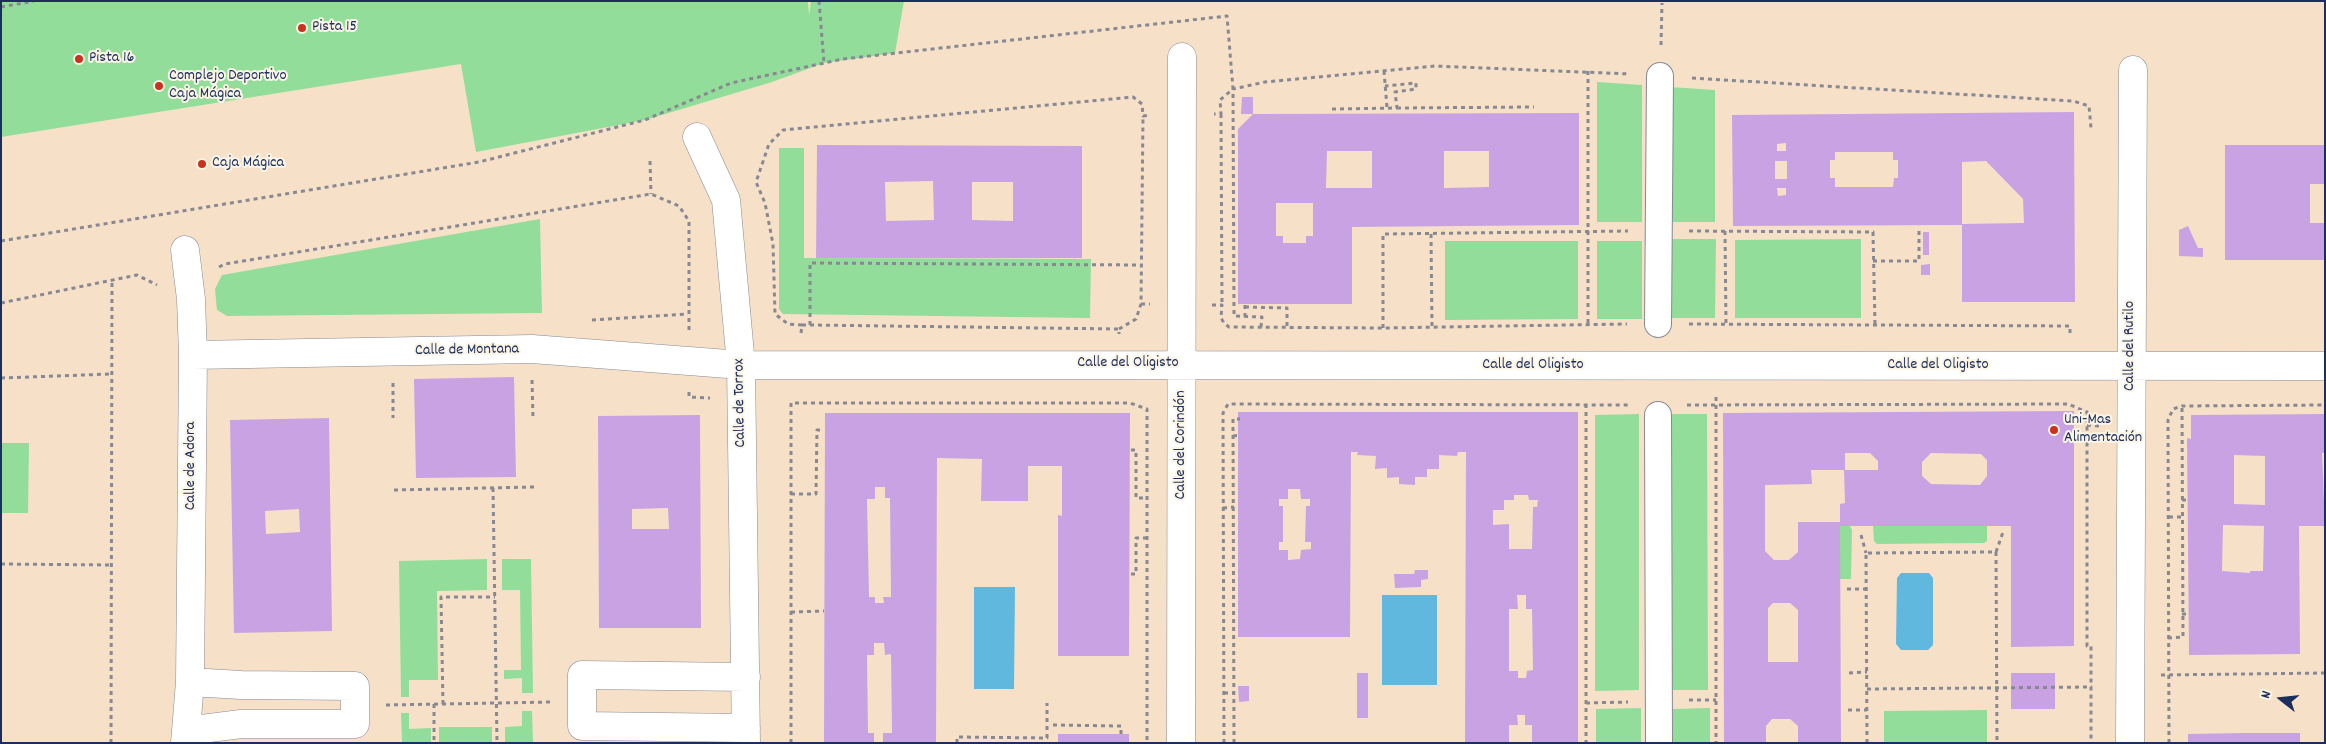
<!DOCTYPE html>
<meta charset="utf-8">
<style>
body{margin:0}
#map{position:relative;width:2326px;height:744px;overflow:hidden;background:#f6e1c8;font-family:Dekko,sans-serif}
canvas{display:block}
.frame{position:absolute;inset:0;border:2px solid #1b2f5e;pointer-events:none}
.north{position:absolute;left:2256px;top:674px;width:50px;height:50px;-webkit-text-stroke:4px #fcf5e5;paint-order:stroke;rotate:286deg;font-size:14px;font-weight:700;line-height:20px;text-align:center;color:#1b2f5e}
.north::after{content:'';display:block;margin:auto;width:18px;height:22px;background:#1b2f5e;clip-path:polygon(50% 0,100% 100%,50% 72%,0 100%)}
</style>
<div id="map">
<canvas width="2326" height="744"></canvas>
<div class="frame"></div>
<div class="north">N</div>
</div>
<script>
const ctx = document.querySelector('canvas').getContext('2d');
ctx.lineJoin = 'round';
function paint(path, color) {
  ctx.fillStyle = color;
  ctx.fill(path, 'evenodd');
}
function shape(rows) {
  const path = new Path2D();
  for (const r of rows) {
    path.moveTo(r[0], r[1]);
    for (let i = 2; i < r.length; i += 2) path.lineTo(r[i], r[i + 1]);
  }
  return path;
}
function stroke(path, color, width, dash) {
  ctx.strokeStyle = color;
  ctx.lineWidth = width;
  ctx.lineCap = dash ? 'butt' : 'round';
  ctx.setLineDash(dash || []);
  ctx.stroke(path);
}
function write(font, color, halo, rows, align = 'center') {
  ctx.font = font + ' Dekko,sans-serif';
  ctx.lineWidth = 4;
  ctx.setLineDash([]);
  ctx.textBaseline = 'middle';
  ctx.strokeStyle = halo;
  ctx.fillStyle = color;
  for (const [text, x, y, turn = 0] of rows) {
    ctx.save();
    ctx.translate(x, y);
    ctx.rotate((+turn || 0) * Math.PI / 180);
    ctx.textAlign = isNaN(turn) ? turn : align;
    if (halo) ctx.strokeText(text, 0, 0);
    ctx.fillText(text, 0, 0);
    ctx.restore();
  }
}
paint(shape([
 [1,1,808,1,809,15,811,1,904,1,895,53,824,63,772,82,645,120,476,152,461,64,1,137],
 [1597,82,1642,85,1642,222,1597,222],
 [1670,87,1715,90,1715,222,1671,222],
 [779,148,804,148,804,258,1091,259,1090,318,783,314,779,309],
 [540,219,542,313,227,316,217,310,215,289,222,275],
 [1670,239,1716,239,1715,318,1671,318],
 [1861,239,1861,318,1735,318,1735,240],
 [1445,241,1578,241,1578,319,1445,320],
 [1597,241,1642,241,1642,319,1597,319],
 [1639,414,1639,690,1595,691,1595,415],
 [1671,414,1707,414,1708,690,1672,690],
 [1,443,29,443,28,513,1,513],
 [1987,525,1987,541,1984,543,1877,544,1874,541,1873,526],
 [1840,526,1850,526,1852,530,1851,579,1840,579],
 [487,559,487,590,437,591,438,680,409,680,409,697,401,697,399,561],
 [502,559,531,559,533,693,522,693,522,678,504,679,504,670,521,670,520,590,502,590],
 [1641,708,1641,743,1596,743,1596,709],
 [1710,708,1710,743,1673,743,1673,709],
 [1987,710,1987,743,1884,743,1884,711],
 [522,711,532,711,533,743,505,743,505,727,522,726],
 [401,713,409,713,409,729,431,728,431,743,402,743],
 [439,727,492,727,492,743,439,743]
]), '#92dd99');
paint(shape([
 [1901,573,1929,573,1933,578,1933,645,1928,650,1901,650,1896,644,1897,578],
 [974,587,1015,587,1014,689,974,689],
 [1382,595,1437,595,1437,685,1382,685]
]), '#61b8de');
paint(shape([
 [1242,97,1253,97,1253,114,1241,114],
 [2074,112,2075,302,1962,302,1962,225,1733,226,1732,115],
 [1786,143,1786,151,1777,151,1777,144],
 [1835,152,1893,152,1893,160,1898,160,1898,178,1894,178,1893,187,1835,187,1835,178,1830,178,1830,160,1835,160],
 [1775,161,1787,161,1787,179,1775,179],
 [1986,161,2023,199,2024,223,1962,224,1962,162],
 [1777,188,1786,188,1786,195,1778,196],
 [1579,113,1579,225,1352,227,1352,304,1238,304,1238,129,1253,114],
 [1327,151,1372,151,1372,188,1326,188],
 [1444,151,1489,151,1489,187,1444,188],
 [1276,203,1313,203,1313,236,1306,236,1306,243,1283,243,1283,236,1276,236],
 [817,145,1082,146,1082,258,816,258],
 [933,181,934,220,886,221,885,182],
 [972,182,1013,182,1013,221,972,220],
 [2225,145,2325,145,2325,184,2310,184,2310,223,2325,223,2325,260,2225,260],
 [2188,226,2198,248,2203,248,2203,257,2179,256,2179,230],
 [1923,232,1929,232,1929,255,1923,255],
 [1930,264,1930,275,1921,275,1921,265],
 [514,377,516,477,416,478,414,379],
 [2074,411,2074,646,2011,647,2011,526,1840,526,1841,743,1798,743,1798,726,1790,719,1772,719,1766,726,1766,743,1724,743,1723,413],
 [1845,453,1870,453,1878,461,1878,470,1844,470,1845,503,1840,504,1840,522,1798,522,1798,552,1789,560,1774,560,1765,551,1765,485,1812,484,1811,470,1845,470],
 [1931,453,1981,454,1987,460,1987,476,1980,485,1931,484,1922,476,1922,462],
 [1773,603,1790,603,1798,610,1798,662,1768,662,1768,608],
 [1238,412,1578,412,1578,743,1532,743,1532,725,1525,725,1525,715,1517,715,1518,725,1509,725,1509,743,1465,743,1466,452,1458,452,1457,456,1439,455,1439,469,1427,469,1427,477,1415,477,1415,485,1399,484,1399,477,1387,478,1387,468,1375,469,1376,456,1357,455,1358,452,1351,452,1350,637,1238,637],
 [1288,489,1300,489,1301,499,1310,499,1310,506,1306,506,1305,542,1311,542,1311,549,1301,550,1300,559,1288,560,1288,550,1279,550,1279,542,1283,542,1283,506,1279,506,1279,499,1288,499],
 [1514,495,1528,495,1529,500,1538,500,1537,507,1533,507,1532,549,1509,549,1509,524,1493,525,1493,510,1504,510,1504,500,1514,500],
 [1517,595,1526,595,1526,609,1532,609,1533,670,1527,671,1526,678,1518,678,1518,671,1509,671,1509,609,1518,609],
 [825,413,1130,413,1129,656,1058,656,1058,515,1062,516,1062,466,1028,466,1028,501,981,501,982,459,937,458,936,743,883,743,883,733,892,733,891,654,885,655,884,643,874,643,874,655,867,655,868,733,874,733,874,743,824,743],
 [875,487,885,487,885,498,890,498,891,597,883,597,884,603,875,603,875,597,869,597,867,499,875,499],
 [2325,414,2325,453,2322,453,2325,526,2299,526,2300,654,2189,655,2187,438,2191,439,2191,415],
 [2234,455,2265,456,2265,505,2234,504],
 [2223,525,2264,526,2263,571,2250,571,2250,573,2222,571],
 [700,415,701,628,599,628,598,416],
 [668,508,669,529,632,529,632,509],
 [329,418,332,631,234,633,230,420],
 [299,509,300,532,266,534,265,511],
 [1415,570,1428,570,1428,579,1421,580,1421,587,1395,588,1394,574,1414,574],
 [1357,673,1368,673,1368,718,1357,718],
 [2011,673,2055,673,2055,709,2011,709],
 [1238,686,1249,686,1249,701,1239,702],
 [2244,733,2300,733,2300,743,2188,743,2188,734],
 [1058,734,1129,734,1129,743,1058,743]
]), '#c9a2e3');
const pedestrian = shape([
 [1658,324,1660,76],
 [1658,415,1659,743]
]);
const minor = shape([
 [697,137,726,200,741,365,746,743],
 [193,355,532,349,741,365,2325,366],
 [746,677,582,675,582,726,746,728],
 [186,731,241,724,355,724,355,686,241,685,190,682],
 [185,743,190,682,193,355,191,299,185,250],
 [1181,743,1182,57],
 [2130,743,2133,70]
]);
stroke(pedestrian, '#888893', 28);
stroke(minor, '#888893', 29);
stroke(shape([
 [819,1,824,63],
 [1,7,34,1],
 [1661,45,1662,3],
 [1384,71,1387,108],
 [1588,71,1588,325],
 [1692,78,2073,101,2089,106,2091,128],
 [1397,108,1534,107],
 [1332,109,1397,108,1395,92,1416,89,1416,83,1385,86],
 [1221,114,1222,305],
 [650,161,651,194],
 [1689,231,1873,232,1875,325],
 [1725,231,1726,325],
 [1431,234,1432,327],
 [1,241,479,162,645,120,731,83,843,59,1227,16,1233,89,1220,100,1221,114,1214,114],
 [1873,261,1919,261,1919,229],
 [219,267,225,264,651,194,679,206,689,221,689,330],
 [1,303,137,275,157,285],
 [1141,304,1150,304],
 [1212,305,1222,305,1221,318,1224,323,1229,327,1383,328,1627,324],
 [1245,307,1287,308,1287,327],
 [1245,317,1245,304],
 [592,320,688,314],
 [1689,324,2070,326,2070,336],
 [802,325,810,325,810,263,1141,265],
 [810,325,1119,329,1119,334],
 [1261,327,1262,317,1234,316,1233,89,1265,82,1435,66,1630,74],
 [1383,328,1383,234,1628,231],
 [1119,329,1136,319,1141,304,1143,116],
 [801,333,802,325,788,324,775,314,773,244,765,203,756,182,769,144,783,130,1133,97,1142,104,1143,116,1150,115],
 [1,378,111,374],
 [532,380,533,418],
 [393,383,393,418],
 [689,392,689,397,710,398],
 [1716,397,1716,743],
 [1586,404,1586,743],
 [1687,405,2068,404,2087,412,2087,646,2091,646,2091,743],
 [2087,425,2099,426],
 [1233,436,1241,435],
 [1131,450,1136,450,1136,498,1146,498],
 [493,488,497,743],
 [394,490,534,487],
 [791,494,816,494,817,430,824,430],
 [2182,500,2188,500],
 [1223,508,1234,507],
 [2169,517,2182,517],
 [1861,535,1866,553],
 [1996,552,2003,532],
 [1,564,111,565],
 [1131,574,1136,574,1136,538,1147,538],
 [1847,589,1866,589],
 [791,612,824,611],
 [2182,614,2188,614],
 [2168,638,2183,637,2182,406],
 [1849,673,1867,672],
 [2161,675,2325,673],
 [1867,689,2092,687],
 [1224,693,1234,693],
 [1689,700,1716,700],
 [1586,703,1628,702],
 [434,704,434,743],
 [443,704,441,597,495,597],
 [386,705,552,702],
 [1848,710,1867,710],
 [1053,725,1121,726,1121,737],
 [111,743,112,280],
 [791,743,791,403,1130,403,1147,409,1147,743],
 [957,743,957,737,1047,738,1047,703],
 [1224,743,1223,413,1228,404,1631,405],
 [1234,743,1233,419,1240,419],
 [1867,743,1866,553,1996,552,1997,743],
 [2169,743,2168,420,2173,409,2182,406,2325,405]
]), '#888893', 3, [4, 4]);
stroke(pedestrian, '#fff', 26);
stroke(minor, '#fff', 28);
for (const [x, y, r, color] of [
 [302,28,5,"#c8321e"],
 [79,59,5,"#c8321e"],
 [159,86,5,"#c8321e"],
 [202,164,5,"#c8321e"],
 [2054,430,5,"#c8321e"]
]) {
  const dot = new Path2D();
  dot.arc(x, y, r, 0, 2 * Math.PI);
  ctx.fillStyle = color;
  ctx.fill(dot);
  stroke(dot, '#fcf5e5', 2);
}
write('16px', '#1b2f5e', '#fcf5e5', [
 ["Pista 15",312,28],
 ["Pista 16",89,59],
 ["Complejo Deportivo",169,77],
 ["Caja Mágica",169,95],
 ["Caja Mágica",212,164],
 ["Uni-Mas",2064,421],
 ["Alimentación",2064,439]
], 'left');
write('16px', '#1b2f5e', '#fcf5e5', [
 ["Calle del Rutilo",2131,346,-90],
 ["Calle de Montana",467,351,-1],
 ["Calle del Oligisto",1128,364],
 ["Calle del Oligisto",1533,366],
 ["Calle del Oligisto",1938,366],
 ["Calle de Torrox",741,403,-91],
 ["Calle del Corindón",1182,445,-90],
 ["Calle de Adora",192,466,-90]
]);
</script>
